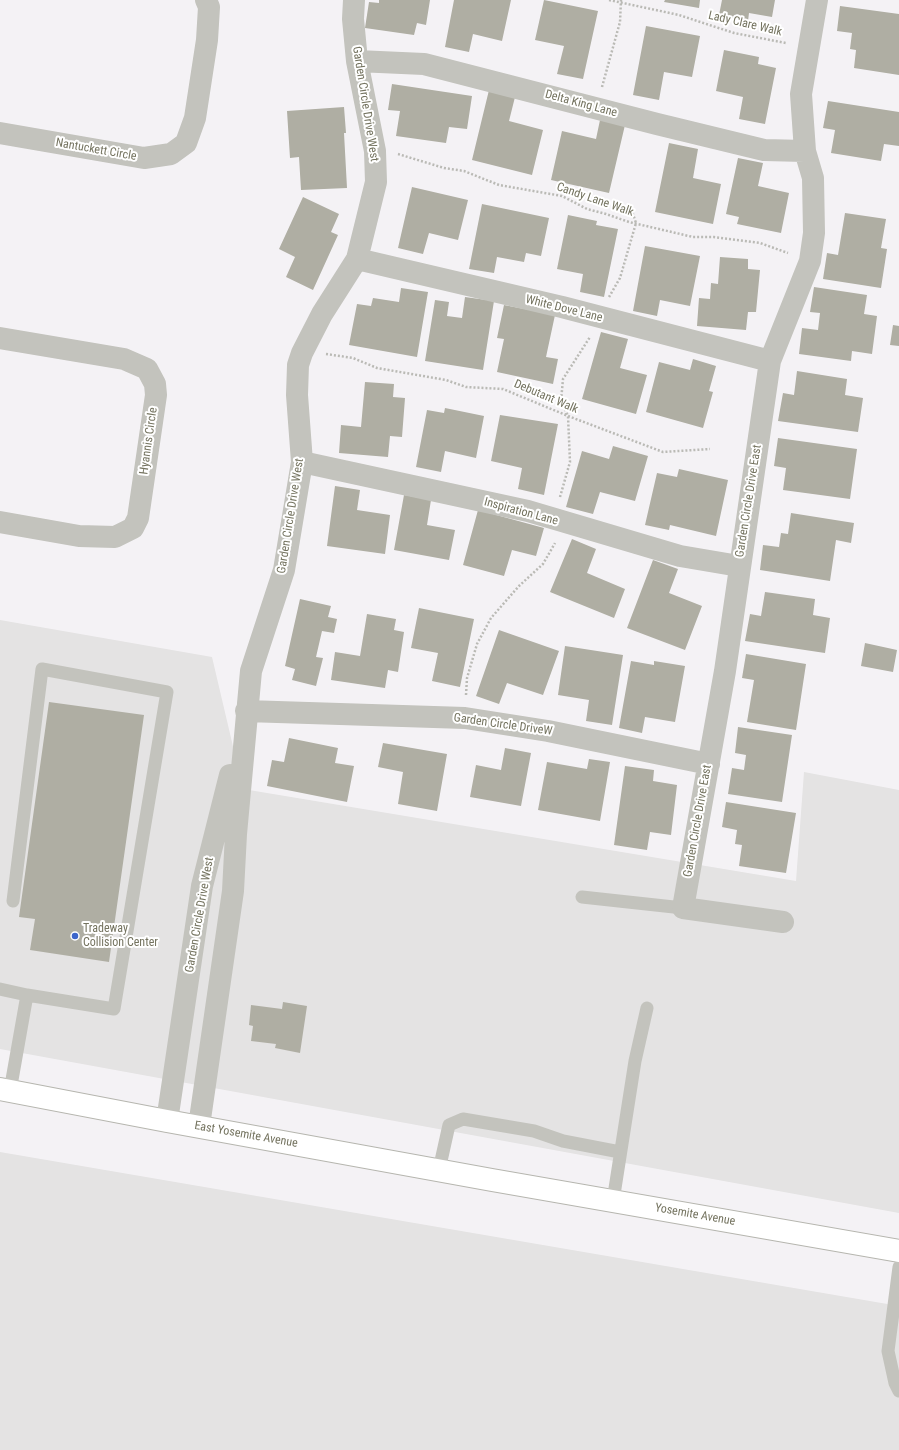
<!DOCTYPE html>
<style>
body{margin:0}
canvas{display:block;background:#f4f2f5}
</style>
<canvas width="899" height="1450"></canvas>
<script>
const ctx = document.querySelector('canvas').getContext('2d');
ctx.lineJoin = 'round';
function paint(path, color) {
  ctx.fillStyle = color;
  ctx.fill(path, 'evenodd');
}
function shape(rows) {
  const path = new Path2D();
  for (const r of rows) {
    path.moveTo(r[0], r[1]);
    for (let i = 2; i < r.length; i += 2) path.lineTo(r[i], r[i + 1]);
  }
  return path;
}
function stroke(path, color, width, dash) {
  ctx.strokeStyle = color;
  ctx.lineWidth = width;
  ctx.lineCap = dash ? 'butt' : 'round';
  ctx.setLineDash(dash || []);
  ctx.stroke(path);
}
function write(font, color, halo, rows, align = 'center') {
  ctx.font = font + ' "Roboto Condensed",sans-serif';
  ctx.lineWidth = 4;
  ctx.setLineDash([]);
  ctx.textBaseline = 'middle';
  ctx.strokeStyle = halo;
  ctx.fillStyle = color;
  for (const [text, x, y, turn = 0] of rows) {
    ctx.save();
    ctx.translate(x, y);
    ctx.rotate((+turn || 0) * Math.PI / 180);
    ctx.textAlign = isNaN(turn) ? turn : align;
    if (halo) ctx.strokeText(text, 0, 0);
    ctx.fillText(text, 0, 0);
    ctx.restore();
  }
}
paint(shape([
 [0,620,212,657,243,789,796,881,804,772,899,790,899,1213,0,1049],
 [0,1152,899,1306,899,1450,0,1450]
]), '#e4e3e3');
paint(shape([
 [379,0,430,0,426,25,417,23,414,35,365,28,369,2,379,3],
 [454,0,511,0,502,41,473,34,469,52,445,47],
 [544,0,598,11,583,79,557,74,564,46,535,40],
 [665,0,700,0,699,8,664,2],
 [722,0,775,0,772,17,749,13,748,21,719,15],
 [840,6,899,14,899,75,854,68,856,50,850,49,852,33,837,31],
 [646,26,700,36,692,77,664,72,659,100,633,95],
 [724,50,759,57,758,64,776,68,765,124,739,119,743,97,716,91],
 [392,84,472,96,467,129,449,127,446,143,396,136,400,111,388,110],
 [489,90,515,97,509,121,543,130,532,175,472,160],
 [828,101,899,112,899,146,884,144,881,161,831,153,835,130,823,128],
 [344,107,346,133,344,133,347,188,301,190,299,157,290,158,287,111],
 [600,120,625,125,609,193,551,180,562,131,596,139],
 [669,143,698,149,693,178,721,184,713,224,655,212],
 [738,158,763,163,758,186,789,193,781,233,737,224,739,217,726,214],
 [412,187,468,200,458,240,429,233,423,254,398,248],
 [303,197,339,214,331,232,338,235,313,290,286,277,295,257,279,249],
 [482,204,549,218,541,256,526,253,524,262,497,257,494,273,469,269],
 [845,213,886,219,881,248,887,249,881,288,823,279,827,253,838,255],
 [568,215,597,221,596,225,618,229,604,297,580,292,583,274,557,269],
 [645,246,700,256,690,306,660,300,657,316,633,311],
 [720,257,748,259,748,269,760,270,756,312,748,312,746,330,697,326,699,298,710,299,711,283,718,284],
 [814,287,867,295,864,314,877,316,872,354,852,351,851,361,799,354,802,328,818,330,820,313,810,312],
 [401,288,428,292,417,357,349,345,357,304,371,306,373,298,399,302],
 [465,297,494,301,483,370,425,361,435,300,449,302,447,316,462,318],
 [504,305,555,315,546,357,558,359,553,384,497,372,504,339,497,338],
 [893,325,899,326,899,346,890,345],
 [601,332,628,339,620,368,647,375,636,414,582,399],
 [693,359,716,366,709,391,713,392,703,428,646,412,659,362,690,370],
 [797,371,847,379,845,395,863,398,858,432,778,421,783,393,794,395],
 [365,382,394,384,393,397,405,398,402,437,390,436,388,457,339,453,341,425,361,427],
 [445,408,484,416,476,458,445,451,441,472,416,467,427,410,444,413],
 [500,415,558,424,544,495,518,489,522,468,491,461],
 [778,438,857,449,850,499,783,490,786,468,774,466],
 [613,446,648,456,635,501,600,492,593,514,566,507,582,451,609,459],
 [679,469,728,480,716,536,670,525,669,530,645,525,657,473,677,477],
 [335,486,360,490,357,510,390,515,385,554,327,546],
 [404,495,431,500,427,525,455,530,449,560,394,550],
 [478,510,544,528,536,556,512,550,504,576,463,565],
 [791,513,854,523,851,543,836,540,830,581,760,570,763,545,779,547,781,533,788,534],
 [572,539,596,549,587,573,625,589,614,618,550,592],
 [653,560,678,569,669,593,702,606,685,650,627,628],
 [765,592,815,599,813,615,830,618,825,653,745,641,750,614,761,616],
 [300,599,331,606,328,617,337,619,334,633,322,631,316,657,323,658,316,686,292,680,295,669,285,666],
 [419,608,474,619,460,687,432,681,438,653,411,648],
 [367,614,396,619,394,630,404,632,398,672,388,670,385,688,331,680,335,652,360,656],
 [499,630,559,651,543,695,507,683,499,704,476,696],
 [865,643,897,650,893,672,861,666],
 [565,646,623,655,612,725,586,721,589,700,558,695],
 [746,654,806,664,796,730,747,722,754,680,742,678],
 [631,661,654,665,654,661,685,666,675,722,645,717,642,733,619,728],
 [49,702,144,715,109,962,30,950,35,919,19,917],
 [738,727,792,735,782,802,728,794,732,768,744,770,746,755,735,753],
 [289,738,338,748,335,763,354,766,347,802,267,786,272,760,284,762],
 [383,743,447,754,437,811,398,804,403,772,378,767],
 [505,748,531,753,521,806,470,797,476,765,501,770],
 [589,759,610,762,600,821,538,810,547,762,587,769],
 [625,766,654,770,653,781,677,785,671,835,650,832,647,850,614,845],
 [726,802,796,813,786,873,739,866,742,845,735,844,737,830,722,827],
 [283,1002,307,1006,300,1053,275,1048,276,1044,251,1041,253,1026,249,1025,251,1005,282,1009]
]), '#afaea3');
const primary = shape([
 [0,1089,167,1121,492,1180,899,1251]
]);
stroke(primary, '#b6b6af', 24);
stroke(shape([
 [609,0,679,15,734,33,786,43],
 [602,87,620,22,621,0],
 [398,154,444,168,464,171,499,185,562,196,587,209,606,214,629,222,693,237,714,237,760,243,788,253],
 [609,297,620,278,636,223,631,208],
 [326,354,353,358,377,368,446,380,466,387,503,389,568,416,663,452,710,449],
 [560,497,570,462,568,416,561,401,563,379,590,337],
 [466,695,467,678,477,644,491,618,519,586,543,564,555,543]
]), '#babab5', 2.5, [2, 2]);
stroke(shape([
 [582,897,683,908],
 [13,901,42,669,167,692,114,1009,27,995],
 [0,989,27,995,10,1091],
 [439,1170,449,1125,463,1119,534,1131,563,1141,620,1152],
 [613,1201,635,1061,647,1008],
 [899,1267,888,1351,895,1383,899,1391]
]), '#c3c3bd', 13);
stroke(shape([
 [357,61,424,64,657,124,764,150,805,151],
 [0,133,144,158,171,154,186,143,195,118,207,40,209,7,206,0],
 [357,259,562,307,770,361],
 [0,338,124,359,147,369,155,384,156,395,138,518,133,528,115,537,79,536,0,522],
 [302,462,528,511,680,556,739,566],
 [246,711,465,718,548,731,709,764],
 [783,922,683,908,725,671,770,361,810,261,814,233,813,178,805,151,801,94,817,0],
 [167,1121,202,886,230,775],
 [199,1126,233,891,236,834,251,671,284,570,302,462,297,395,298,365,302,353,322,314,357,259,376,182,375,151,357,61,353,19,354,0]
]), '#c3c3bd', 22);
stroke(primary, '#fff', 22);
for (const [x, y, r, color] of [
 [75,936,4,"#3c65cb"]
]) {
  const dot = new Path2D();
  dot.arc(x, y, r, 0, 2 * Math.PI);
  ctx.fillStyle = color;
  ctx.fill(dot);
  stroke(dot, '#fff', 1.5);
}
write('12px', '#74735f', '#fff', [
 ["Lady Clare Walk",745,24,13],
 ["Garden Circle Drive West",365,104,81],
 ["Delta King Lane",581,104,15],
 ["Nantuckett Circle",96,150,10],
 ["Candy Lane Walk",595,200,19],
 ["White Dove Lane",564,309,14],
 ["Debutant Walk",546,397,23],
 ["Hyannis Circle",149,441,-82],
 ["Garden Circle Drive East",749,501,-81],
 ["Inspiration Lane",521,512,15],
 ["Garden Circle Drive West",291,516,-81],
 ["Garden Circle DriveW",503,725,8],
 ["Garden Circle Drive East",698,821,-80],
 ["Garden Circle Drive West",200,915,-80],
 ["East Yosemite Avenue",246,1135,10],
 ["Yosemite Avenue",695,1215,10]
]);
write('12px', '#74735f', '#fff', [
 ["Tradeway",83,929],
 ["Collision Center",83,943]
], 'left');
</script>
